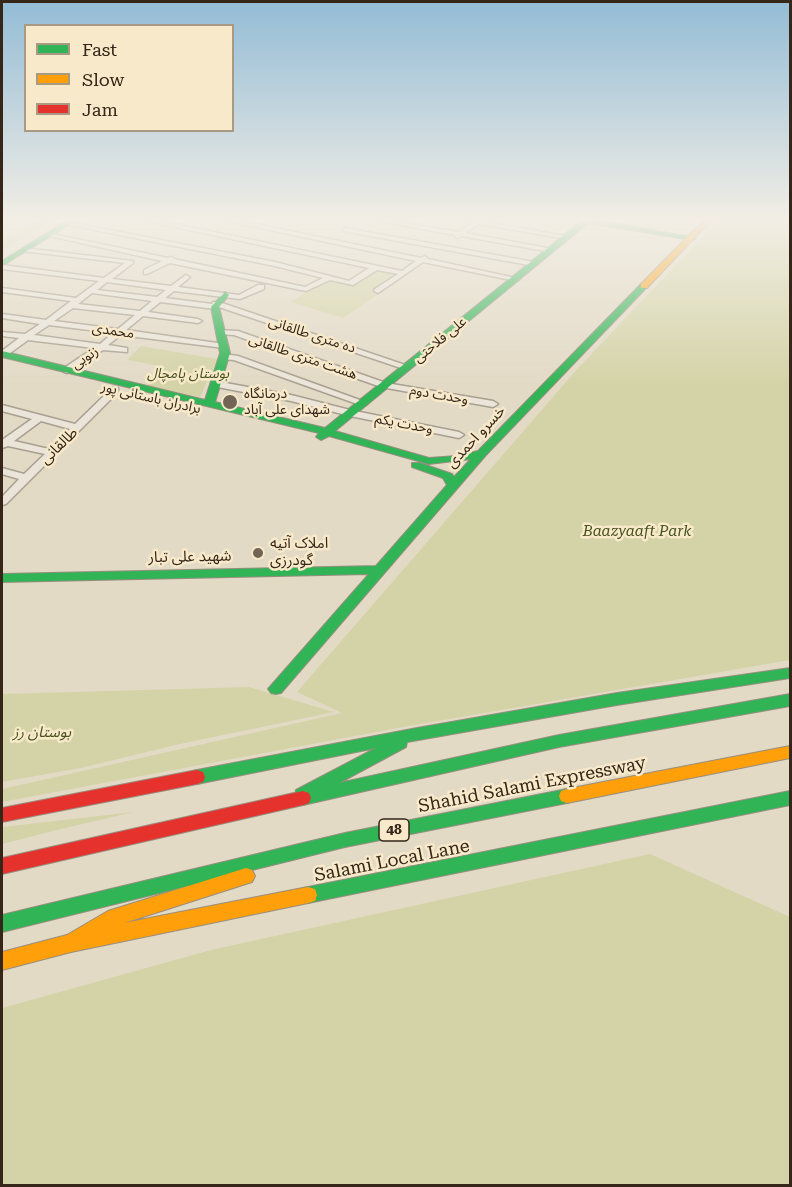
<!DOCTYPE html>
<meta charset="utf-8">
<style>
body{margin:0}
#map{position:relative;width:792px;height:1187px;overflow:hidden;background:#e3dac6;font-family:"Roboto Serif",serif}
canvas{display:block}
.frame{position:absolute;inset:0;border:3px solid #352619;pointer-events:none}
.legend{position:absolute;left:24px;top:24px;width:210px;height:108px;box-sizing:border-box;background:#f7e9c9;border:2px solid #a99b83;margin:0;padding:8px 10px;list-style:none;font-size:18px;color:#352619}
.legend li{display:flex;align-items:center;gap:12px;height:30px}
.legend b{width:30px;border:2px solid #a99b83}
</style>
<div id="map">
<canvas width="792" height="1187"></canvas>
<div class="frame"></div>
<ul class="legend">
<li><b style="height:8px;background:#30b455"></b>Fast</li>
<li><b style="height:8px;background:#ff9f0a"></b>Slow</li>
<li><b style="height:8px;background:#e5322d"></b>Jam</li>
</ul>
</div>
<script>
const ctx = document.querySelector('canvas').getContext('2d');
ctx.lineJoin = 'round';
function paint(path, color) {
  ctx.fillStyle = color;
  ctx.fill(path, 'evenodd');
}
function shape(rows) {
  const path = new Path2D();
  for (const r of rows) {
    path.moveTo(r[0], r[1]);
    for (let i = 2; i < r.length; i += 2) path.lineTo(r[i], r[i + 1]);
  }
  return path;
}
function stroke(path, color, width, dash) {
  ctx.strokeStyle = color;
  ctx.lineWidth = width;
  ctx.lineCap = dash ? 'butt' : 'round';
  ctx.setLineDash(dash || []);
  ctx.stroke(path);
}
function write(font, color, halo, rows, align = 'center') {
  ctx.font = font + ' "Roboto Serif","Noto Sans Arabic",serif';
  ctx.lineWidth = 5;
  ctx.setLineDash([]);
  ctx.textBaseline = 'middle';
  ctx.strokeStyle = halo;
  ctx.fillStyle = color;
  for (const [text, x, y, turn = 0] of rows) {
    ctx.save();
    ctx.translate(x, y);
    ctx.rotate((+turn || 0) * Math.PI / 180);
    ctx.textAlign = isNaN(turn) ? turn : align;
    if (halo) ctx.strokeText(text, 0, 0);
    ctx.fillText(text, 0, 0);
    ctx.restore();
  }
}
paint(shape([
 [41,218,55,218,2,251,2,241],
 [721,218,790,218,790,660,398,728,2,802,2,789,342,713,297,692,579,367],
 [379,269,398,273,378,289,383,291,343,318,290,302,329,279,352,285],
 [141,346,217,359,200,397,147,386,166,367,127,360],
 [249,687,334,712,180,744,81,768,2,782,2,694],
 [134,812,61,829,2,844,2,827],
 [650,854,790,917,790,1185,2,1185,2,1008,211,950]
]), '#d4d3a7');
const street = shape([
 [132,218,146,218,402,271,416,261,213,218,227,218,421,258,425,256,428,259,520,279,516,281,423,262,378,293,374,291,375,289,398,274,377,270,353,285,330,280,306,291,170,263,147,274,144,274,144,270,162,261,45,235,48,233,168,258,171,257,174,259,305,287,323,278,275,266,65,224,68,222,275,262,349,281,369,268,132,218],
 [362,218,379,218,458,232,472,223,454,218,486,218,483,221,570,237,567,239,479,224,465,233,553,249,553,251,551,252,461,236,457,238,454,235,362,218],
 [570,218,584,218,590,221,587,223,570,218],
 [345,228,534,262,538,264,534,266,343,231,342,230,345,228],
 [24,248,133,261,133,263,112,279,171,286,186,275,190,277,178,287,239,295,258,285,264,285,264,289,240,299,174,291,165,298,212,304,213,302,219,302,411,367,404,369,219,307,215,309,160,302,148,312,198,319,202,321,198,323,143,316,126,330,224,344,228,346,224,348,121,335,108,345,127,348,127,352,103,350,67,373,64,372,64,368,94,348,28,340,6,356,2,356,2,351,19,338,2,336,2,332,25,334,40,324,2,318,2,314,46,320,71,301,2,292,2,288,76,298,99,281,2,269,2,265,104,278,125,263,22,251,22,249,24,248],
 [107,282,166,290,157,297,97,290,107,282],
 [92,293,152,301,140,311,78,304,92,293],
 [73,308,135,315,118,329,54,321,73,308],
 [49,325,113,333,100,344,34,335,49,325],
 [217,330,238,331,386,383,493,401,498,404,493,407,381,387,234,335,217,334,217,330],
 [224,354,238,356,368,403,366,405,360,405,234,360,221,359,221,355,224,354],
 [215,381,291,395,350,410,459,432,464,435,459,438,350,416,291,401,212,386,212,382,215,381],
 [115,387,118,388,118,392,6,504,2,505,2,497,19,479,2,474,2,468,24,474,45,454,8,446,2,448,2,440,32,419,2,411,2,405,75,424,112,388,115,387],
 [41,421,70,429,49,449,14,441,41,421]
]);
const fast = shape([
 [71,218,80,218,2,266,2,261,71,218],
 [585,218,696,238,692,240,588,223,335,431,429,458,457,456,478,451,641,284,648,286,486,455,281,693,276,694,271,693,268,689,369,574,2,582,2,574,376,566,447,485,443,478,412,467,412,463,420,463,452,474,454,477,471,459,429,464,329,436,321,440,316,437,319,433,2,357,2,351,205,400,220,353,211,307,225,292,229,295,219,307,230,353,215,402,325,428,585,218],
 [790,668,790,678,617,705,407,742,406,747,339,783,559,735,790,694,790,706,559,747,303,805,297,803,295,798,296,790,376,748,197,784,191,782,189,777,191,772,197,770,417,728,617,693,790,668],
 [567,789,573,791,575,796,573,801,567,803,345,847,2,932,2,915,345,833,567,789],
 [790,791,790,805,308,903,301,901,299,895,301,889,308,887,790,791]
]);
const slow = shape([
 [706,218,713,218,647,288,641,288,641,284,706,218],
 [790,746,790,758,567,803,561,801,559,796,561,791,567,789,790,746],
 [246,868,252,870,255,876,252,882,124,923,308,887,315,889,317,895,315,901,308,903,71,952,2,970,2,952,67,935,108,911,246,868]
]);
const jam = shape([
 [197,770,203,772,205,777,203,782,197,784,2,822,2,808,197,770],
 [303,791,309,793,311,798,309,803,303,805,2,874,2,858,303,791]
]);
stroke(street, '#a89f90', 3);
stroke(fast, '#978e80', 2);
stroke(slow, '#978e80', 2);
stroke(jam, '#978e80', 2);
paint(street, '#ebe5d9');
paint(fast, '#30b455');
paint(slow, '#ff9f0a');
paint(jam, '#e5322d');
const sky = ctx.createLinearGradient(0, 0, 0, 385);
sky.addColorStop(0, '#93bcd6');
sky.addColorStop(0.57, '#f2eee5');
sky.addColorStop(1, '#f2eee500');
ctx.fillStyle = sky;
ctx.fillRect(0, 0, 792, 385);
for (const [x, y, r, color] of [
 [230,402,8,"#726556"],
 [258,553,6,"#726556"]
]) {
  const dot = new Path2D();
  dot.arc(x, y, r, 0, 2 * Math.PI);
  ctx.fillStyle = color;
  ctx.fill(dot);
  stroke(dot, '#f7e9c9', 2);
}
write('14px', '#352619', '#f7e9c9', [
 ["محمدی",113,331,8],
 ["ده متری طالقانی",312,335,18],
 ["علی فلاحتی",440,340,-39],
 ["هشت متری طالقانی",303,357,19],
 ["زنوبی",85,358,-34],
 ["وحدت دوم",439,395,10],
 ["برادران باستانی پور",151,398,13],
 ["وحدت یکم",404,424,11]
]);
write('italic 14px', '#47531e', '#f7e9c9', [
 ["بوستان پامچال",188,374]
]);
write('14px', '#352619', '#f7e9c9', [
 ["درمانگاه",244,394],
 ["شهدای علی آباد",244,410]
], 'left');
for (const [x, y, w] of [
 [394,830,30]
]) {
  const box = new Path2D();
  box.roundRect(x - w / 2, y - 11, w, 22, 4.5);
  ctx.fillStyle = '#f7e9c9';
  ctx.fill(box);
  stroke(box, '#352619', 1.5);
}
write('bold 14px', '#352619', null, [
 ["48",394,830]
]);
write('15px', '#352619', '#f7e9c9', [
 ["خسرو احمدی",476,437,-47],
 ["طالقانی",59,446,-44],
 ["شهید علی تبار",190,557,-1]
]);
write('italic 15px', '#47531e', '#f7e9c9', [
 ["Baazyaaft Park",637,532],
 ["بوستان رز",42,733]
]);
write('15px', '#352619', '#f7e9c9', [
 ["املاک آتیه",270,544],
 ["گودرزی",270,561]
], 'left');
write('18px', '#352619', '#f7e9c9', [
 ["Shahid Salami Expressway",532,785,-11],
 ["Salami Local Lane",392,861,-11]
]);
</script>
